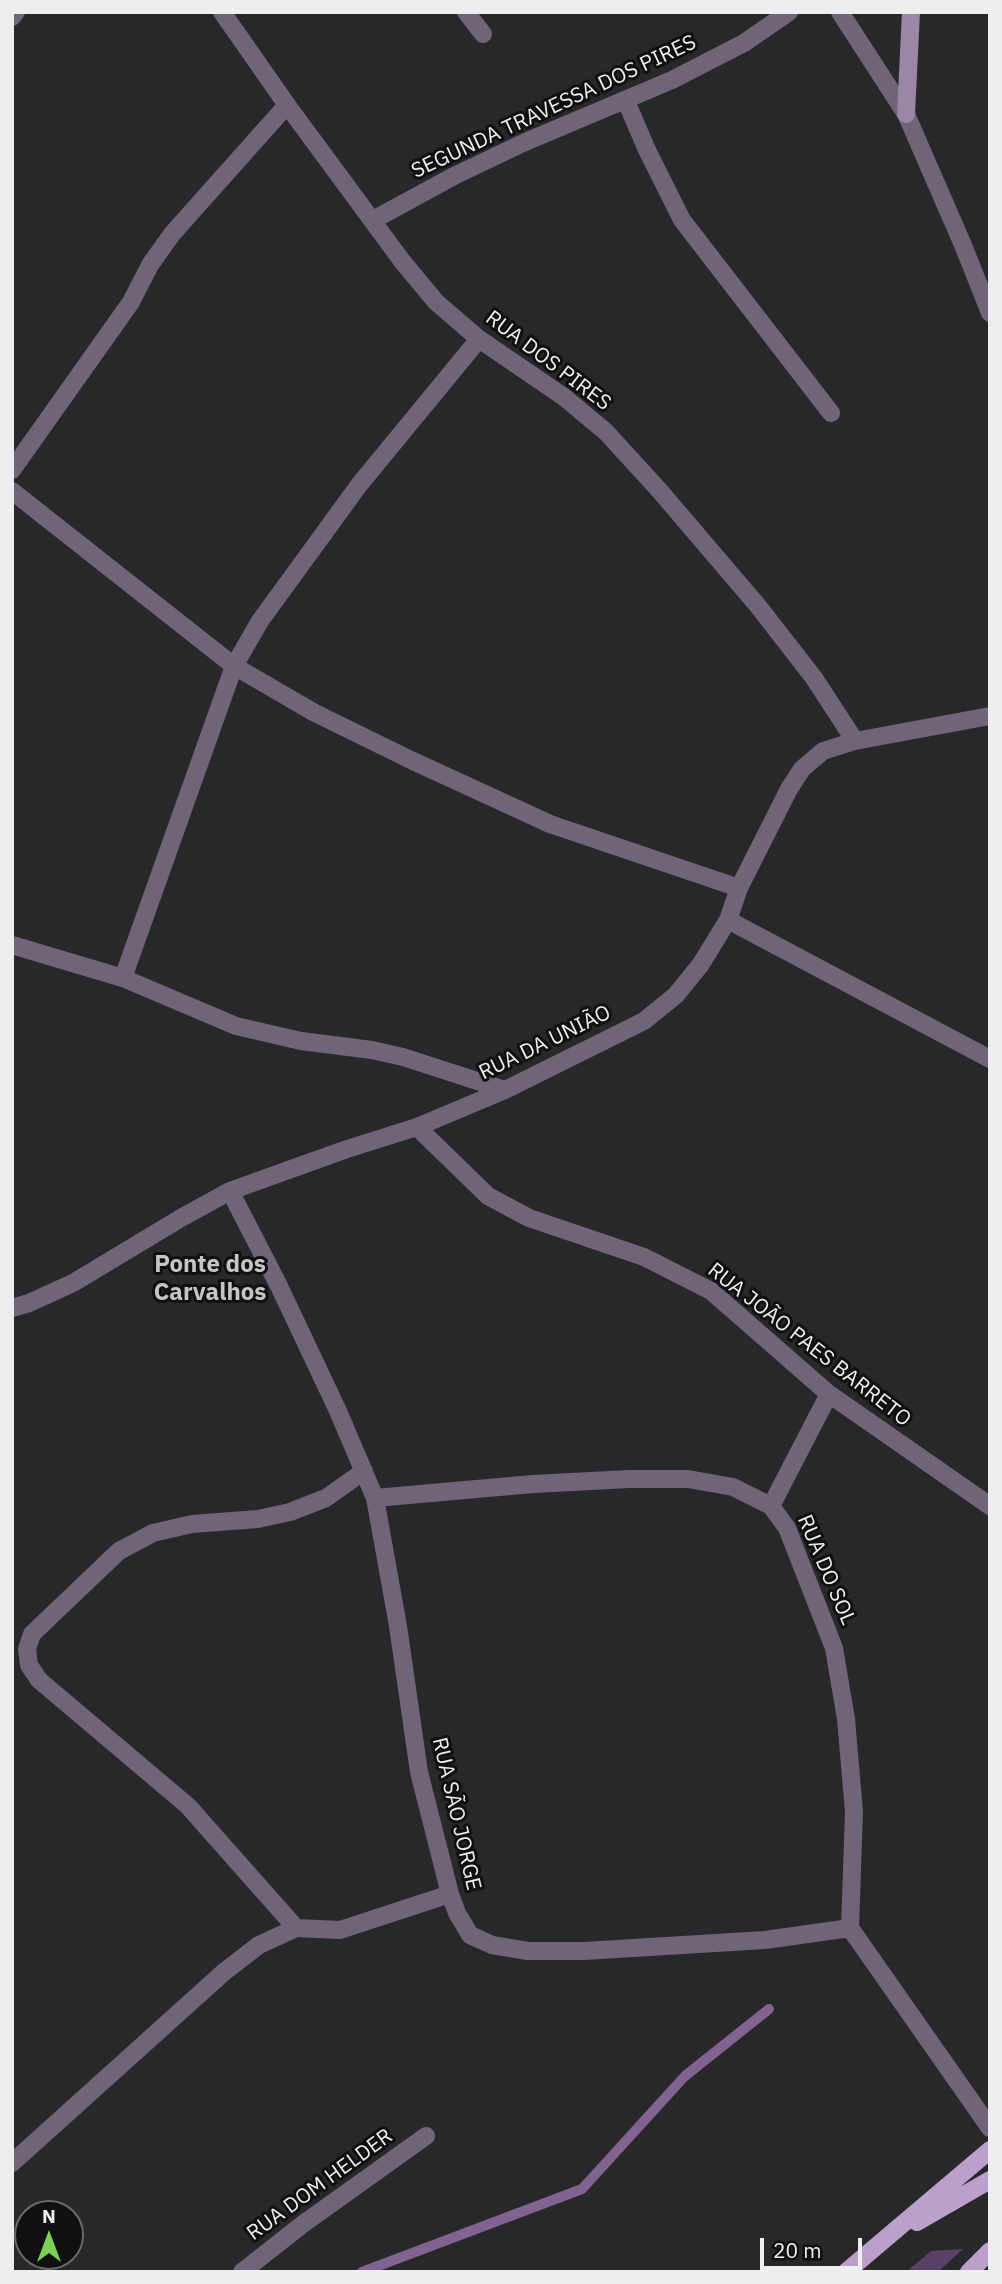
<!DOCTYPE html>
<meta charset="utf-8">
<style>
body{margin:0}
#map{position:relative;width:1002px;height:2284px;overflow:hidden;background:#282729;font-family:"IBM Plex Sans",sans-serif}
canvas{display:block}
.frame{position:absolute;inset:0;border:14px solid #efeeef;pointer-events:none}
.north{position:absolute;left:14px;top:2200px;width:70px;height:70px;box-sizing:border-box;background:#111011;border:2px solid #6a696a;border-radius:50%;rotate:0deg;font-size:19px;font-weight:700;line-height:28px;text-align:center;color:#efeeef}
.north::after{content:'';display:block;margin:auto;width:24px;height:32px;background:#7bd156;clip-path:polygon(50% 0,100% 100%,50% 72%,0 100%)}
.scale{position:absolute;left:760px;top:2238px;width:102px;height:32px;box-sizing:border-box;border:4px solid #efeeef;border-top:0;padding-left:9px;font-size:21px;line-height:24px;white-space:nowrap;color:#efeeef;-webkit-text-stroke:5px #111011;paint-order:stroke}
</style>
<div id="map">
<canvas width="1002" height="2284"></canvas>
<div class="frame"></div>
<div class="north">N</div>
<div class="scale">20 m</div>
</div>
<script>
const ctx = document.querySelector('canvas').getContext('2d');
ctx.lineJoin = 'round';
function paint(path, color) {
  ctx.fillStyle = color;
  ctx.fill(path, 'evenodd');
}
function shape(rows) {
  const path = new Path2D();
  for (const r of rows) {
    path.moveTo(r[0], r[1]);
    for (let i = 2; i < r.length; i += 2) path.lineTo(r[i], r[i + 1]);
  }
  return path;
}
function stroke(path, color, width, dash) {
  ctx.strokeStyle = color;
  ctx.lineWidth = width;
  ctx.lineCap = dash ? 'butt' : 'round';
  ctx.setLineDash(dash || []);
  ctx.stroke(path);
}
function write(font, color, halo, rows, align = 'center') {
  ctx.font = font + ' "IBM Plex Sans",sans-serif';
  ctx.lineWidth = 6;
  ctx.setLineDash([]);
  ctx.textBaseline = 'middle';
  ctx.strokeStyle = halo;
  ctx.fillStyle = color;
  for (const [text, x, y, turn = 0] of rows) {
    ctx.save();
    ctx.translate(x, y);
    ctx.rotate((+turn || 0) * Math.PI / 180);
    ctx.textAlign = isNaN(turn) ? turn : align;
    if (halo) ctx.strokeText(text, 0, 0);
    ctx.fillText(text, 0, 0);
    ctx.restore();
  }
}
paint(shape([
 [963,2249,938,2272,906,2272,931,2251]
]), '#594167');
stroke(shape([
 [362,2272,582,2189,685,2076,769,2009]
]), '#806391', 10);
stroke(shape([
 [222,12,287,105,402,261,436,302,479,339,564,397,606,432,659,490,758,606,814,678,855,741],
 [466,12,483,34],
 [840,12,906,114,963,245,990,313],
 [12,17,16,12],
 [626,101,647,150,682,220,831,413],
 [373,220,454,176,523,143,672,80,744,43,789,12],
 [479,339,359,485,260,621,234,666,123,978,236,1026,301,1041,372,1050,403,1057,505,1090],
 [12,470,131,302,150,265,172,234,287,105],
 [12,491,234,666,315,713,413,761,550,824,739,888],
 [728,920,990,1059],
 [12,945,123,978],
 [417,1127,488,1196,529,1218,644,1257,711,1291,829,1394,990,1506],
 [230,1191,279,1286,338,1411,375,1498,398,1626,419,1772,450,1894,457,1913,470,1935,492,1945,528,1951,584,1951,765,1940,850,1928,990,2128],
 [12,1308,29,1303,73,1283,181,1218,230,1191,347,1149,417,1127,505,1090,644,1021,676,995,701,964,728,920,739,888,789,789,802,769,823,751,855,741,990,716],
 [375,1498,533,1484,629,1479,688,1479,733,1487,771,1506,787,1528,834,1648,846,1719,854,1812,850,1928],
 [771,1506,829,1394],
 [296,1928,188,1806,39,1680,29,1665,27,1649,32,1634,119,1551,153,1533,192,1524,258,1519,290,1512,326,1498,364,1471],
 [12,2163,224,1972,259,1945,296,1928,340,1930,450,1894],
 [242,2272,303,2224,426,2136]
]), '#706478', 18);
stroke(shape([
 [906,114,911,12]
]), '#9a86a6', 18);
stroke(shape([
 [917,2222,990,2180],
 [846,2272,990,2150],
 [969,2272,990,2251]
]), '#baa0ca', 18);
write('21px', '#efeeef', '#111011', [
 ["SEGUNDA TRAVESSA DOS PIRES",554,107,-25],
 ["RUA DOS PIRES",548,361,37],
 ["RUA DA UNIÃO",545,1043,-26],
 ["RUA JOÃO PAES BARRETO",809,1345,38],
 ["RUA DO SOL",826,1570,67],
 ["RUA SÃO JORGE",456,1814,77],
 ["RUA DOM HELDER",320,2185,-36]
]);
write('bold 24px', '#c6c4c7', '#111011', [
 ["Ponte dos",210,1265],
 ["Carvalhos",210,1293]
]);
</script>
